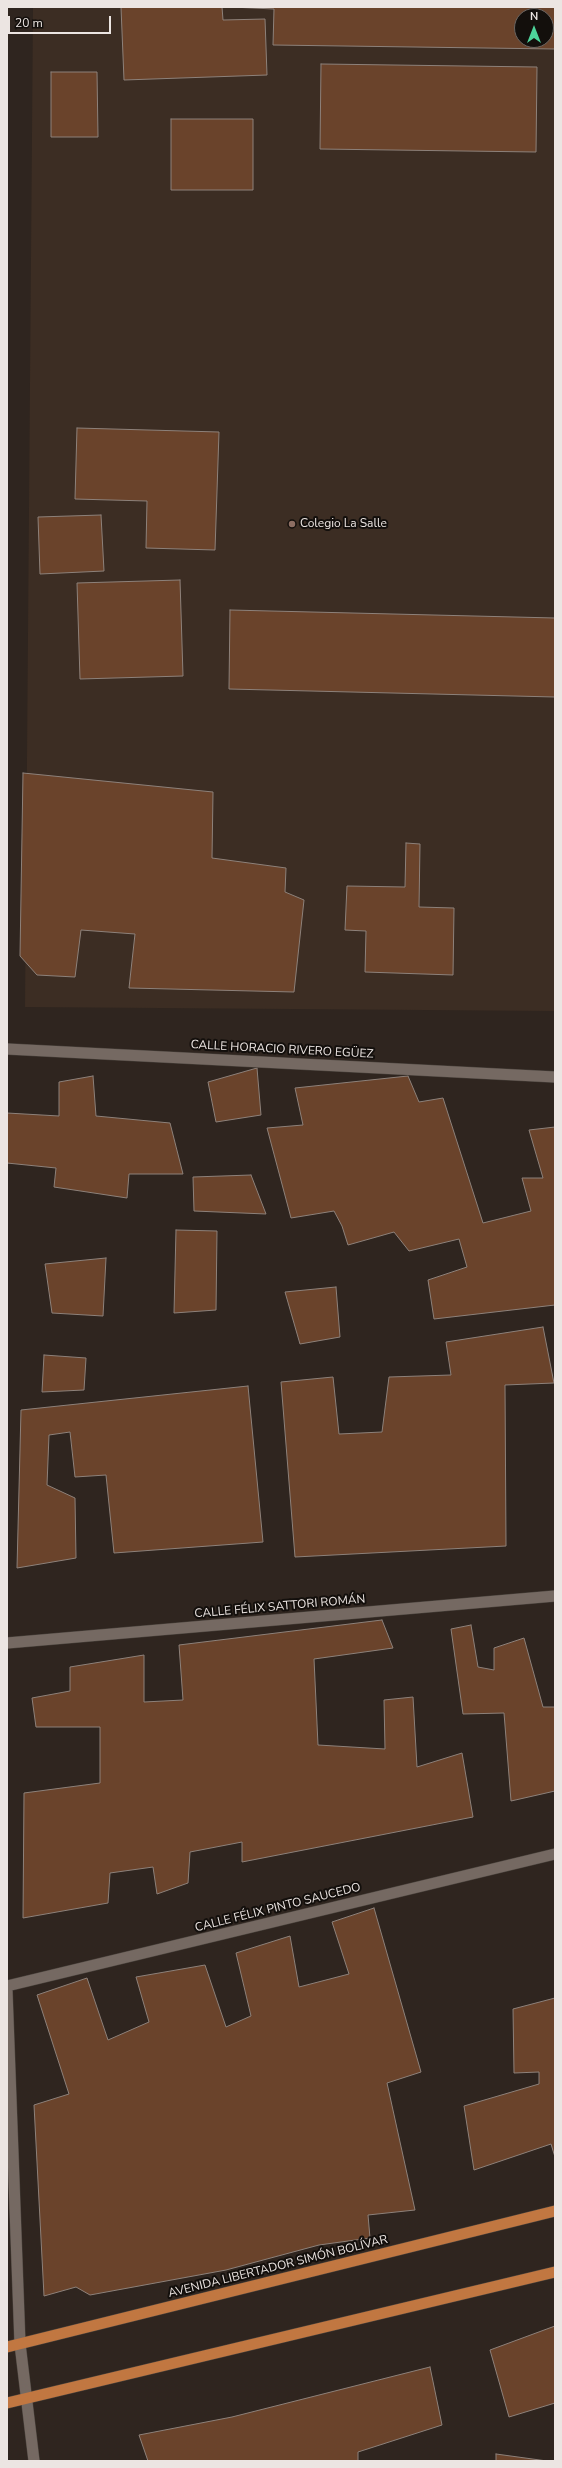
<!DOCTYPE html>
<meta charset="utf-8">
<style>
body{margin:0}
#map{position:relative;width:562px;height:2468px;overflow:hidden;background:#2f251f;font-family:"Nunito Sans",sans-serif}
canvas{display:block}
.frame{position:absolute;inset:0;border:8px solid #ece5e2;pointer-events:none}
.north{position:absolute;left:514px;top:8px;width:40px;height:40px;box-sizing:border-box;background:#130f0c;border:1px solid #6a6562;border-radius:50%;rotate:0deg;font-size:11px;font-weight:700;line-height:16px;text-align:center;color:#ece5e2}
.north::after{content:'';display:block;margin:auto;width:14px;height:18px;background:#4dd39a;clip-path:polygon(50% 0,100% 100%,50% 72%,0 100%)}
.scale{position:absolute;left:8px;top:16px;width:103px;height:18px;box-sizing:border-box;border:2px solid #ece5e2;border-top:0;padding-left:5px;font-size:12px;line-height:14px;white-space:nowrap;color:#ece5e2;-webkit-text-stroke:3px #130f0c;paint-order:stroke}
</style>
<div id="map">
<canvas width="562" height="2468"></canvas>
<div class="frame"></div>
<div class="north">N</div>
<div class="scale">20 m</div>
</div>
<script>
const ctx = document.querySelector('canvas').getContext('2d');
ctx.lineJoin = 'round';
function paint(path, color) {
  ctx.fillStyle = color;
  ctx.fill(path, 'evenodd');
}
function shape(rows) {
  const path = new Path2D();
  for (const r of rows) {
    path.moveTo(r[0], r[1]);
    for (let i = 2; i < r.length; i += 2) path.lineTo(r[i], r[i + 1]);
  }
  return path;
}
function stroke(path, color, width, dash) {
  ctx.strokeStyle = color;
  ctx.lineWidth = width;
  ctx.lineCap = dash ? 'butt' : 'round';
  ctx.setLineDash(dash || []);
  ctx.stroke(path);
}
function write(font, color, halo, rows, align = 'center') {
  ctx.font = font + ' "Nunito Sans",sans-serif';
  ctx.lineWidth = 4;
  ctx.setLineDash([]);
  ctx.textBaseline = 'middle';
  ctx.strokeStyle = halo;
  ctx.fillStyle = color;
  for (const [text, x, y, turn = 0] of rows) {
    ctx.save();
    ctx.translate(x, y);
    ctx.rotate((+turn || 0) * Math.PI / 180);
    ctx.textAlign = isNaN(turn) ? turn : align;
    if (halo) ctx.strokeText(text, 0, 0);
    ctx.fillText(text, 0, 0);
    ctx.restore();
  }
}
paint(shape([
 [33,7,555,7,555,1011,25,1007],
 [522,16,546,16,546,40,522,40]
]), '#3c2d23');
const building = shape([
 [121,7,222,7,223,20,265,19,267,75,124,80,121,7],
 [231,7,555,7,555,49,273,45,274,9,231,7],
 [522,16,546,16,546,40,522,40,522,16],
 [321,64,537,67,536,152,320,149,321,64],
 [51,72,97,72,98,137,51,137,51,72],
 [171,119,253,119,253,190,171,190,171,119],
 [77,428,219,432,215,550,146,548,147,501,75,499,77,428],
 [101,515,104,571,40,574,38,517,101,515],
 [180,580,183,676,80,679,77,583,180,580],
 [230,610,555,618,555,697,229,689,230,610],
 [23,773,213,792,212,858,286,868,285,892,304,900,294,992,129,988,135,934,81,930,75,977,37,975,20,956,23,773],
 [406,843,420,844,419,907,454,908,453,975,365,972,366,931,345,930,347,886,405,887,406,843],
 [257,1068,261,1115,216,1122,208,1082,257,1068],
 [93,1076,96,1116,170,1123,183,1174,129,1174,127,1198,54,1187,56,1168,7,1163,7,1113,59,1116,59,1082,93,1076],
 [408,1076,419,1102,443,1098,483,1223,531,1211,522,1178,543,1178,529,1130,555,1127,555,1305,434,1319,428,1280,467,1267,459,1239,409,1251,394,1232,348,1245,342,1226,334,1211,291,1218,267,1128,303,1125,295,1088,408,1076],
 [251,1175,266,1214,194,1211,193,1177,251,1175],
 [176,1230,217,1231,216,1310,174,1313,176,1230],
 [106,1258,103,1316,52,1313,45,1264,106,1258],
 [336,1287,340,1337,300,1344,285,1292,336,1287],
 [543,1327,554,1383,505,1385,506,1546,295,1557,281,1382,333,1377,339,1434,382,1432,389,1377,451,1375,446,1342,543,1327],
 [44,1355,86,1358,84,1390,42,1392,44,1355],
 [248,1386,263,1542,114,1553,106,1475,75,1477,70,1432,49,1435,47,1485,75,1498,76,1558,17,1568,21,1410,248,1386],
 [382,1620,393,1648,314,1659,318,1745,385,1749,384,1700,413,1697,417,1767,462,1753,473,1817,242,1862,242,1842,190,1852,188,1883,157,1894,153,1867,110,1873,108,1903,23,1918,24,1793,100,1783,100,1727,36,1727,32,1698,70,1691,70,1667,144,1655,144,1702,183,1700,179,1645,382,1620],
 [471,1625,478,1667,494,1670,494,1648,524,1638,543,1707,555,1707,555,1791,511,1801,504,1713,463,1714,451,1629,471,1625],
 [374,1908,421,2072,387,2083,415,2210,368,2215,370,2238,319,2245,226,2270,90,2295,76,2287,44,2296,34,2105,69,2094,37,1995,87,1978,108,2040,149,2022,136,1977,205,1965,226,2027,251,2016,236,1953,290,1936,299,1987,349,1974,332,1922,374,1908],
 [555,1998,555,2157,551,2144,474,2170,464,2106,539,2084,539,2072,514,2073,513,2009,555,1998],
 [555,2326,555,2403,509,2417,490,2350,555,2326],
 [430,2367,442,2425,358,2452,358,2461,148,2461,139,2435,232,2417,430,2367],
 [496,2454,547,2461,496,2461,496,2454]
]);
paint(building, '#6a432b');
stroke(building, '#8d817a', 1);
const minor = shape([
 [7,1049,555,1077],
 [7,1643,555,1596],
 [7,1986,555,1854],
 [7,1991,20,2344,34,2461]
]);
const primary = shape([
 [7,2347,555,2211],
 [7,2403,555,2272]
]);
stroke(minor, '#49423c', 12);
stroke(primary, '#49423c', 12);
stroke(minor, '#756962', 11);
stroke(primary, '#c17741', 11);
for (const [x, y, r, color] of [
 [292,524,4,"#8d6e63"]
]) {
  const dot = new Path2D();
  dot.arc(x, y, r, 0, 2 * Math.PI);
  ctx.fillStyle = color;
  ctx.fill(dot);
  stroke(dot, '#130f0c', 1.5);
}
write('12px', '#ece5e2', '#130f0c', [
 ["Colegio La Salle",300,524]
], 'left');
write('12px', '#ece5e2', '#130f0c', [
 ["CALLE HORACIO RIVERO EGÜEZ",282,1050,3],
 ["CALLE FÉLIX SATTORI ROMÁN",280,1607,-5],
 ["CALLE FÉLIX PINTO SAUCEDO",278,1908,-14],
 ["AVENIDA LIBERTADOR SIMÓN BOLÍVAR",278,2267,-14]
]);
</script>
